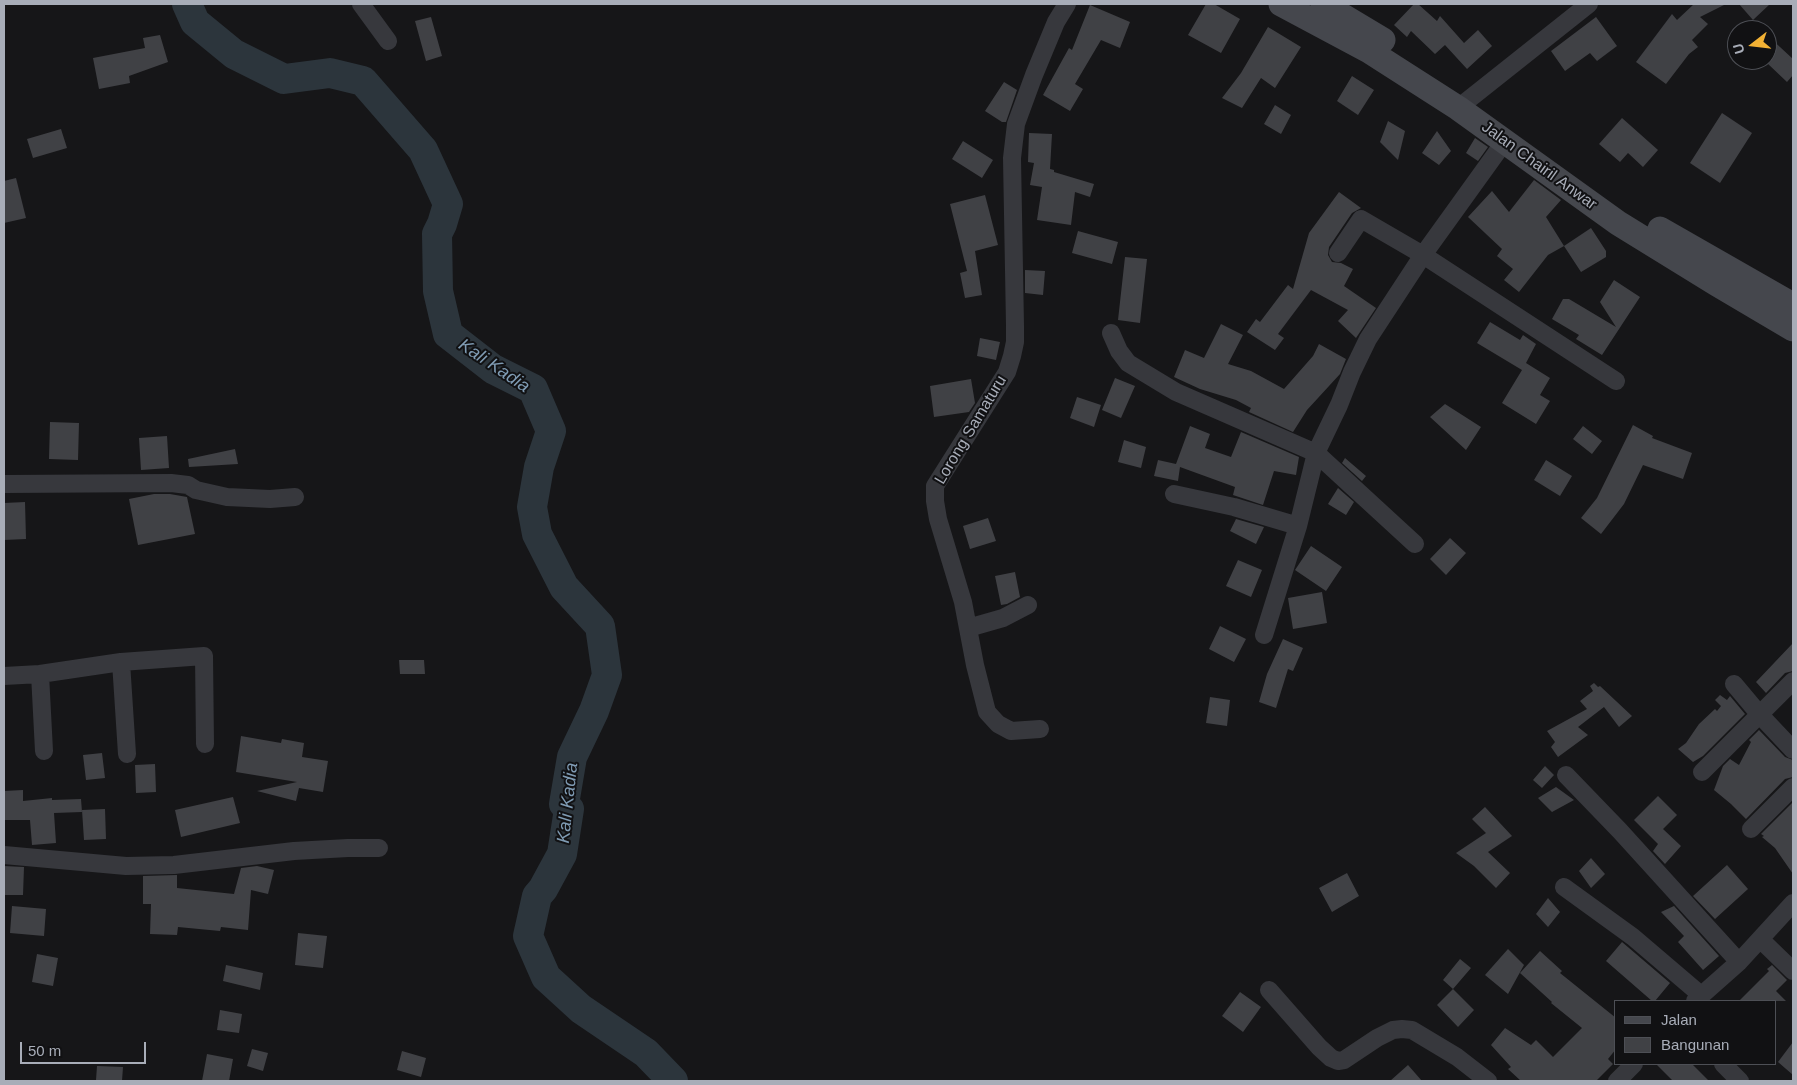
<!DOCTYPE html>
<style>
body{margin:0}
#map{position:relative;width:1797px;height:1085px;overflow:hidden;background:#161618;font-family:Arial,sans-serif}
canvas{display:block}
.frame{position:absolute;inset:0;border:5px solid #a8adb8;pointer-events:none}
.legend{position:absolute;left:1614px;top:1000px;width:162px;height:65px;box-sizing:border-box;background:#111113;border:1px solid #4d4f55;margin:0;padding:6px 9px;list-style:none;font-size:15px;color:#a8adb8}
.legend li{display:flex;align-items:center;gap:10px;height:25px}
.legend b{width:25px;border:1px solid #4d4f55}
.north{position:absolute;left:1727px;top:20px;width:50px;height:50px;box-sizing:border-box;background:#111113;border:1px solid #4d4f55;border-radius:50%;rotate:254deg;font-size:14px;font-weight:700;line-height:20px;text-align:center;color:#a8adb8}
.north::after{content:'';display:block;margin:auto;width:18px;height:22px;background:#f2b134;clip-path:polygon(50% 0,100% 100%,50% 72%,0 100%)}
.scale{position:absolute;left:20px;top:1042px;width:126px;height:22px;box-sizing:border-box;border:2px solid #a8adb8;border-top:0;padding-left:6px;font-size:15px;line-height:18px;white-space:nowrap;color:#a8adb8;-webkit-text-stroke:4px #111113;paint-order:stroke}
</style>
<div id="map">
<canvas width="1797" height="1085"></canvas>
<div class="frame"></div>
<ul class="legend">
<li><b style="height:6px;background:#45474d"></b>Jalan</li>
<li><b style="height:14px;background:#404145"></b>Bangunan</li>
</ul>
<div class="north">U</div>
<div class="scale">50 m</div>
</div>
<script>
const ctx = document.querySelector('canvas').getContext('2d');
ctx.lineJoin = 'round';
function shape(rows) {
  const path = new Path2D();
  for (const r of rows) {
    path.moveTo(r[0], r[1]);
    for (let i = 2; i < r.length; i += 2) path.lineTo(r[i], r[i + 1]);
  }
  return path;
}
function stroke(path, color, width, dash) {
  ctx.strokeStyle = color;
  ctx.lineWidth = width;
  ctx.lineCap = dash ? 'butt' : 'round';
  ctx.setLineDash(dash || []);
  ctx.stroke(path);
}
function paint(path, color) {
  ctx.fillStyle = color;
  ctx.fill(path, 'evenodd');
}
function write(font, color, halo, rows, align = 'center') {
  ctx.font = font + ' Arial,sans-serif';
  ctx.lineWidth = 4;
  ctx.setLineDash([]);
  ctx.textBaseline = 'middle';
  ctx.strokeStyle = halo;
  ctx.fillStyle = color;
  for (const [text, x, y, turn = 0] of rows) {
    ctx.save();
    ctx.translate(x, y);
    ctx.rotate((+turn || 0) * Math.PI / 180);
    ctx.textAlign = isNaN(turn) ? turn : align;
    if (halo) ctx.strokeText(text, 0, 0);
    ctx.fillText(text, 0, 0);
    ctx.restore();
  }
}
stroke(shape([
 [187,4,195,22,234,54,284,79,330,73,363,81,423,150,448,204,442,224,437,234,438,291,448,334,493,369,533,389,551,431,539,467,532,507,537,534,564,587,600,626,607,675,594,711,572,757,564,804,569,809,562,854,543,889,537,896,528,936,546,977,581,1009,646,1053,673,1081]
]), '#2c353c', 30);
paint(shape([
 [1206,4,1214,4,1240,19,1221,53,1188,35],
 [1414,4,1418,4,1437,21,1440,16,1464,43,1478,30,1492,46,1467,69,1445,45,1435,54,1411,31,1407,37,1394,25],
 [1694,4,1726,4,1700,17,1708,24,1692,40,1698,47,1689,54,1666,84,1636,62,1672,14,1677,20],
 [1739,4,1770,4,1753,20],
 [1090,5,1130,22,1120,48,1101,40,1075,84,1083,89,1070,111,1043,95,1069,48,1072,50],
 [431,17,442,56,426,61,415,21],
 [1596,17,1617,46,1597,61,1590,53,1565,71,1551,51],
 [1268,27,1301,47,1275,88,1261,78,1242,108,1222,98,1241,73],
 [160,35,168,62,129,76,130,83,99,89,93,58,145,48,143,38],
 [1767,35,1793,59,1793,75,1787,82,1767,63],
 [1352,76,1374,90,1358,115,1337,101],
 [1004,82,1017,90,1006,122,1002,122,985,111],
 [1275,105,1291,115,1281,134,1264,124],
 [1722,113,1752,133,1720,183,1690,163],
 [1622,118,1658,150,1643,167,1628,153,1620,162,1599,144],
 [1388,121,1405,131,1398,160,1380,142],
 [61,129,67,148,33,158,27,139],
 [1437,131,1451,151,1439,165,1422,153],
 [1029,133,1052,134,1050,169,1054,170,1054,172,1094,184,1090,197,1075,192,1071,225,1037,220,1042,187,1030,185,1034,163,1028,162],
 [1475,138,1488,147,1478,161,1466,153],
 [963,141,993,160,982,178,952,159],
 [16,178,26,218,4,223,4,181],
 [1534,180,1561,200,1546,217,1564,246,1548,255,1519,292,1504,280,1513,269,1497,256,1502,249,1468,217,1492,191,1509,212],
 [1339,192,1361,208,1352,213,1329,247,1328,255,1332,262,1341,263,1353,269,1344,286,1376,308,1356,338,1338,321,1348,310,1311,290,1278,334,1284,338,1275,350,1247,332,1256,319,1260,322,1288,285,1293,289,1309,233],
 [985,195,998,245,975,251,982,295,965,298,960,273,967,271,950,204],
 [1591,228,1606,251,1606,257,1581,272,1564,246],
 [1078,231,1118,242,1112,264,1072,253],
 [1125,257,1147,259,1140,323,1118,320],
 [1025,270,1045,271,1043,295,1025,293],
 [1614,280,1640,297,1602,355,1576,339,1579,335,1552,319,1563,299,1569,299,1616,327,1600,302],
 [1490,322,1520,340,1523,335,1536,344,1526,363,1550,378,1540,395,1550,401,1536,424,1502,403,1522,370,1477,343],
 [1221,324,1243,335,1228,364,1251,371,1284,389,1313,356,1319,344,1346,359,1340,374,1307,410,1293,432,1249,412,1251,408,1236,400,1200,389,1174,377,1185,350,1204,358],
 [980,338,1000,342,996,360,977,356],
 [1115,378,1135,386,1121,418,1102,410],
 [971,379,975,403,969,412,934,417,930,386],
 [1077,397,1101,405,1094,427,1070,418],
 [1445,404,1481,427,1466,450,1430,417],
 [50,422,79,423,78,460,49,459],
 [1633,425,1653,436,1652,438,1692,453,1683,479,1643,465,1624,504,1601,534,1581,518,1597,498],
 [1190,426,1210,434,1205,448,1231,457,1241,432,1299,457,1296,475,1274,471,1263,505,1233,495,1235,487,1180,467,1178,481,1154,476,1158,460,1176,464],
 [1583,426,1602,441,1592,454,1573,439],
 [167,436,169,468,141,470,139,438],
 [1124,440,1146,447,1141,468,1118,462],
 [235,449,238,464,189,467,188,459],
 [1345,458,1366,476,1362,481,1342,463],
 [1546,460,1572,476,1560,496,1534,480],
 [1338,488,1354,502,1346,515,1328,504],
 [154,494,170,494,187,497,195,534,138,545,129,499],
 [25,502,26,539,4,540,4,503],
 [988,518,996,541,970,549,963,526],
 [1236,519,1264,527,1256,544,1230,531],
 [1450,538,1466,553,1446,575,1430,559],
 [1311,546,1342,567,1326,591,1295,570],
 [1238,560,1262,570,1251,597,1226,586],
 [1015,572,1020,597,1007,604,1001,605,995,576],
 [1322,592,1327,623,1293,629,1288,598],
 [1220,626,1246,639,1234,662,1209,649],
 [1283,639,1303,648,1293,671,1288,669,1276,708,1259,702,1267,674],
 [1793,643,1793,671,1785,673,1766,693,1756,682],
 [399,660,424,660,425,674,400,674],
 [1594,683,1598,687,1600,686,1632,716,1619,727,1604,707,1578,727,1588,735,1558,757,1551,747,1555,742,1547,731,1587,709,1580,701,1593,691,1590,686],
 [1720,695,1727,700,1730,696,1745,714,1703,756,1693,762,1678,749,1686,743,1699,724,1715,709,1717,711,1721,706,1715,700],
 [1210,697,1230,700,1227,726,1206,723],
 [1759,730,1785,757,1793,760,1793,777,1785,779,1746,819,1731,804,1714,790,1723,766,1730,759,1739,765,1751,742,1749,740],
 [241,736,281,743,282,739,304,743,302,757,328,761,323,792,299,788,296,801,257,791,297,782,236,772],
 [102,753,105,778,86,780,83,755],
 [155,764,156,792,136,793,135,765],
 [1545,766,1554,775,1542,788,1533,780],
 [1556,787,1574,800,1552,812,1538,798],
 [23,790,23,801,52,798,52,800,81,799,82,812,54,813,56,843,32,845,30,820,4,820,4,791],
 [1658,796,1677,815,1663,829,1681,846,1665,864,1653,851,1658,844,1634,820],
 [233,797,240,823,181,837,175,810],
 [1793,802,1793,874,1775,848,1762,837,1764,836,1761,834],
 [1485,807,1512,836,1488,852,1510,873,1496,888,1474,866,1456,853,1486,833,1472,819],
 [105,809,106,839,84,840,82,810],
 [1591,858,1605,874,1591,888,1579,871],
 [1727,865,1748,889,1715,919,1693,896],
 [4,866,24,867,23,895,4,895],
 [257,866,274,870,268,894,251,890,248,930,221,927,220,931,178,927,177,935,150,934,151,904,143,904,143,876,177,875,177,888,234,894,241,868],
 [1347,873,1359,896,1332,912,1319,888],
 [1548,898,1560,912,1548,927,1536,914],
 [12,906,46,909,44,936,10,933],
 [1674,906,1719,956,1703,970,1678,942,1684,936,1661,912],
 [298,933,327,936,323,968,295,965],
 [1622,942,1670,983,1655,1001,1652,1001,1606,961],
 [1508,949,1524,965,1508,994,1485,975],
 [1540,951,1562,971,1560,973,1616,1018,1616,1049,1608,1059,1613,1064,1596,1081,1521,1081,1508,1069,1511,1067,1491,1045,1505,1028,1531,1045,1536,1040,1553,1057,1582,1028,1551,1003,1552,1002,1520,973],
 [37,954,58,958,53,986,32,982],
 [1460,959,1471,968,1453,989,1443,980],
 [226,965,263,973,260,990,223,981],
 [1772,965,1787,980,1776,991,1786,1001,1739,1001,1769,971,1767,969],
 [1453,989,1474,1010,1458,1027,1437,1005],
 [1240,992,1261,1007,1243,1032,1222,1016],
 [220,1010,242,1014,239,1033,217,1030],
 [1793,1042,1793,1075,1778,1062],
 [252,1049,268,1053,263,1071,247,1066],
 [402,1051,426,1058,421,1077,397,1070],
 [207,1054,233,1059,229,1081,202,1081],
 [1656,1064,1692,1064,1709,1081,1673,1081],
 [1408,1065,1422,1081,1390,1081],
 [97,1066,123,1067,122,1081,96,1080]
]), '#404145');
stroke(shape([
 [361,4,388,41],
 [1458,108,1589,4],
 [1338,253,1361,219,1423,255,1616,381],
 [1111,333,1119,351,1128,363,1176,392,1316,453,1415,544],
 [4,484,171,483,188,485,196,490,227,497,270,499,295,497],
 [1174,494,1234,507,1298,526],
 [968,628,1003,618,1028,605],
 [1264,635,1298,526,1316,453,1339,405,1352,372,1368,339,1423,255,1505,141],
 [121,662,204,656,205,744],
 [40,674,121,662,127,754],
 [4,676,40,674,44,751],
 [1734,684,1760,715,1793,750],
 [1040,729,1011,731,998,724,987,712,975,665,963,602,938,519,935,501,935,486,1007,372,1012,356,1015,342,1015,326,1012,158,1016,124,1034,75,1056,22,1067,4],
 [1702,772,1793,681],
 [1566,775,1620,831,1739,962],
 [1751,829,1793,787],
 [4,855,126,866,174,865,294,851,348,848,379,848],
 [1564,887,1633,937,1701,995],
 [1760,939,1793,971],
 [1269,990,1319,1047,1331,1058,1338,1061,1344,1060,1377,1038,1393,1030,1402,1029,1412,1030,1457,1057,1488,1081],
 [1695,1001,1739,962,1793,903],
 [1723,1064,1740,1081],
 [1617,1081,1634,1064]
]), '#37383d', 18);
stroke(shape([
 [1281,4,1369,51,1458,108,1618,223,1717,284,1793,329],
 [1323,4,1383,40],
 [1660,229,1793,305]
]), '#45474d', 25);
write('16px', '#a8adb8', '#111113', [
 ["Jalan Chairil Anwar",1539,166,36],
 ["Lorong Samaturu",971,430,-59]
]);
write('italic 18px', '#7f9bb3', '#111113', [
 ["Kali Kadia",494,366,34],
 ["Kali Kadia",568,803,-84]
]);
</script>
